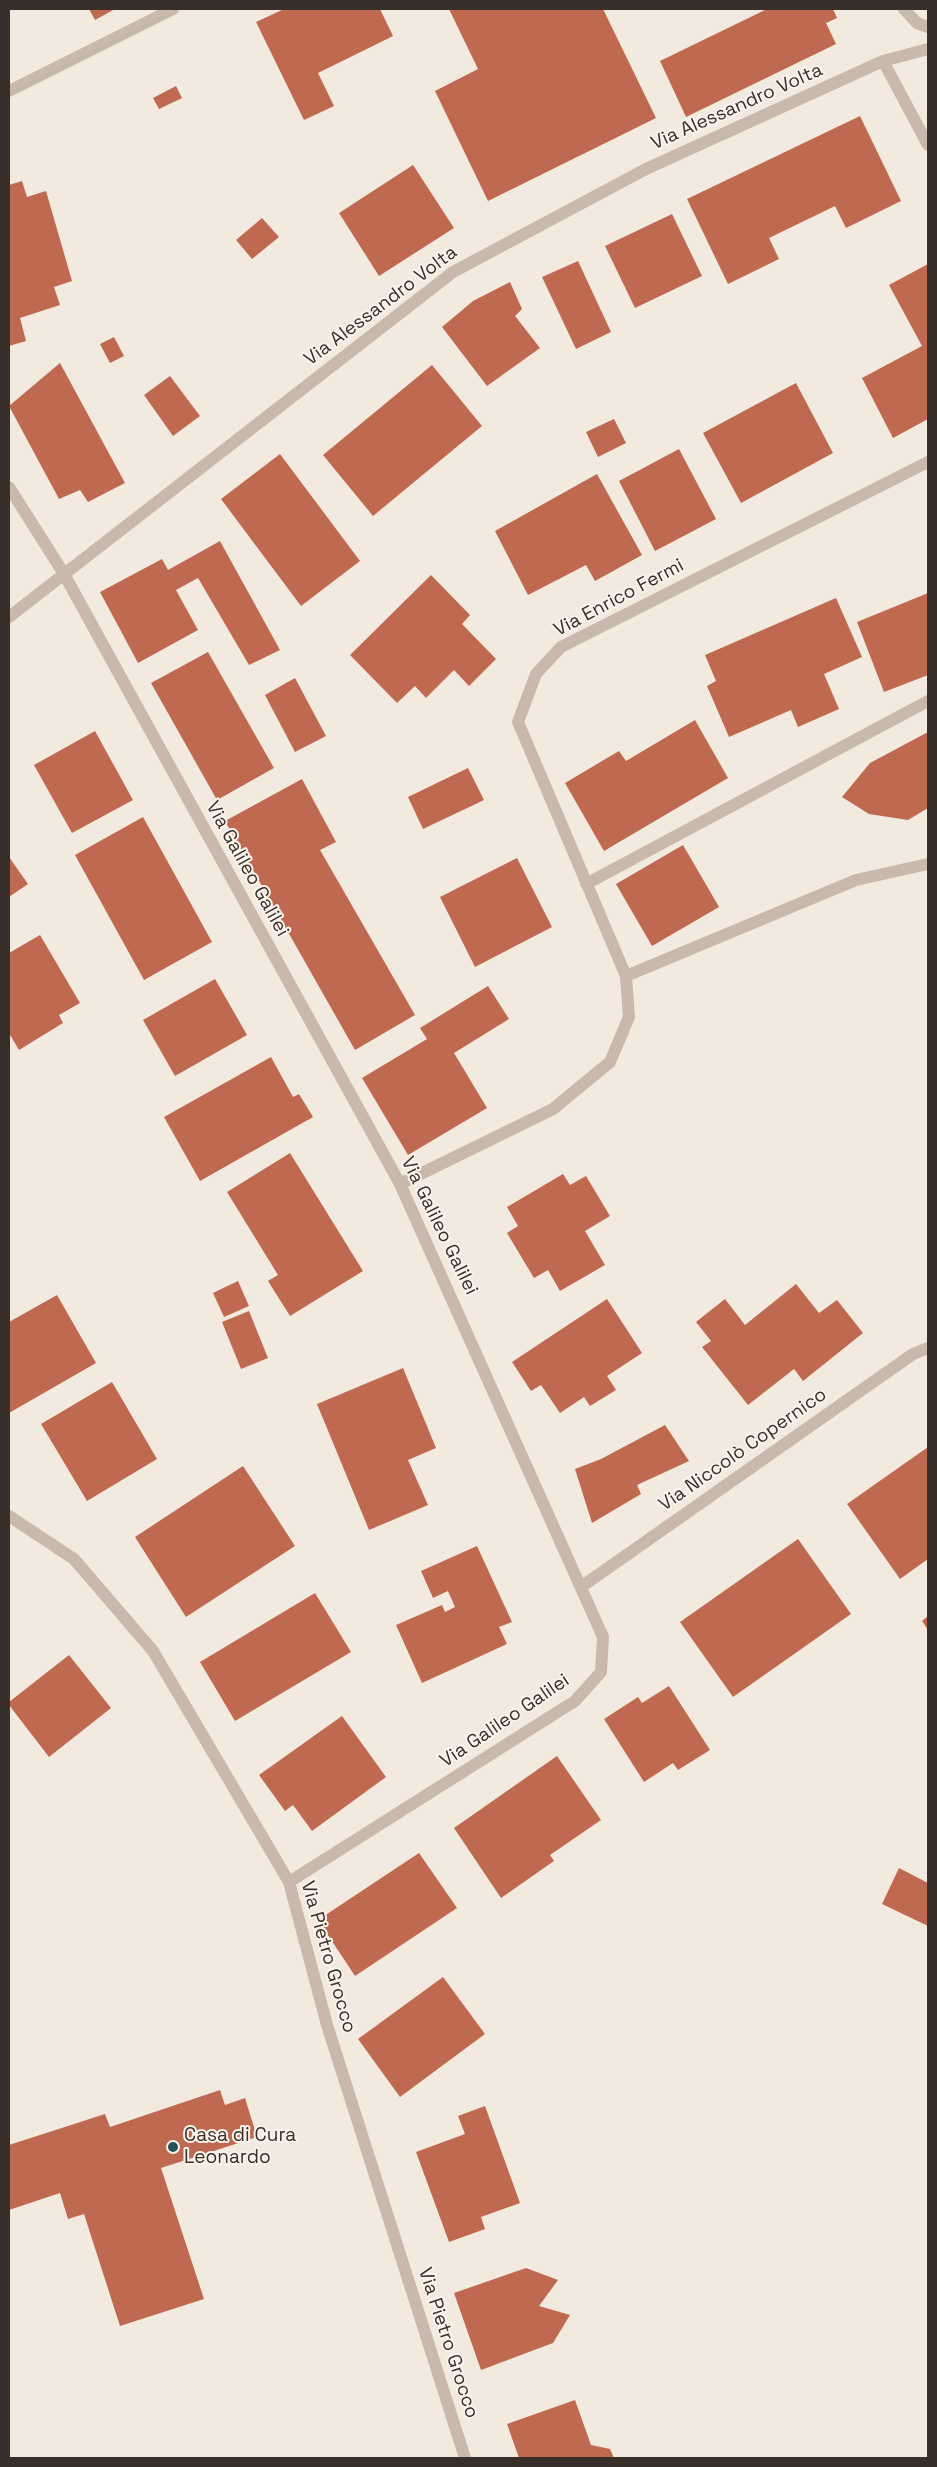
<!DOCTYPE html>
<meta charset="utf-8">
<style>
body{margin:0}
#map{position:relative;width:937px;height:2467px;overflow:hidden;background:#f2e9df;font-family:"Space Grotesk",sans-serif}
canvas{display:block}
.frame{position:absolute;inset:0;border:10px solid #382e2a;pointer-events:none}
</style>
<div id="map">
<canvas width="937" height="2467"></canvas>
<div class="frame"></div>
</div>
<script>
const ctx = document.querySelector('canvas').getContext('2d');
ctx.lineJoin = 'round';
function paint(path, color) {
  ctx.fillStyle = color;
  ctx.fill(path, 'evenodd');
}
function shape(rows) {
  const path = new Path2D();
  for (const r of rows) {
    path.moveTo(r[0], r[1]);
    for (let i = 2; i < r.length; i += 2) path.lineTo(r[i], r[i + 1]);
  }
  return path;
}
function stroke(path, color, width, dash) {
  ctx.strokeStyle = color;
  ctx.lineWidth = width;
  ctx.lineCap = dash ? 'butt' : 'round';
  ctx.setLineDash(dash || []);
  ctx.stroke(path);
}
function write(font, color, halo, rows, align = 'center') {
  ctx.font = font + ' "Space Grotesk",sans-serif';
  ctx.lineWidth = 4;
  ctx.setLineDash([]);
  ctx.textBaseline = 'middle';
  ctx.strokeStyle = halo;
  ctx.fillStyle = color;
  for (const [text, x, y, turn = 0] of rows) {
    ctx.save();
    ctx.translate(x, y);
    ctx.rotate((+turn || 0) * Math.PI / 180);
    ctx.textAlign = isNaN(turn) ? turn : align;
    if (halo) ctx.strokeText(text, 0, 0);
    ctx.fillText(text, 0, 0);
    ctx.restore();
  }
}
paint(shape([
 [89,9,115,9,95,20],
 [284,9,380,9,393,36,318,73,334,106,304,120,256,22],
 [449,9,603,9,656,118,488,201,435,91,478,69],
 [767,9,833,9,837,18,826,23,836,44,686,117,660,61],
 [176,86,182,98,159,109,153,98],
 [860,116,901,201,846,228,835,206,769,238,779,259,728,284,687,199],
 [413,165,454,228,379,276,339,213],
 [22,181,27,197,46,191,72,281,54,287,60,305,20,318,26,341,9,346,9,185],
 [672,214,702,276,635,308,605,246],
 [262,218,279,237,252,259,236,240],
 [578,261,611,332,576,349,542,277],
 [928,264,928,419,893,438,862,378,922,346,889,285],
 [510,282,522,309,515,316,540,348,487,386,442,327,473,301],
 [114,337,124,356,110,363,100,344],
 [60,363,125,483,88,502,80,490,59,499,9,406],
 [432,365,482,426,373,516,323,455],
 [170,376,200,416,173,436,144,395],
 [796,383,833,453,741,503,703,433],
 [614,419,626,443,598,457,586,432],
 [679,449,716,519,655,551,619,481],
 [280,454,360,561,301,606,221,499],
 [597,474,642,555,595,581,586,565,528,595,495,531],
 [220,541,280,650,249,665,198,578,176,590,198,630,138,663,100,592,162,559,168,570],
 [431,575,470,615,462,624,496,659,469,686,454,670,426,698,415,686,397,703,350,655],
 [928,593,928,675,884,692,857,622],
 [836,598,862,657,824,674,839,709,798,727,791,710,729,737,707,686,716,681,705,655],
 [208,652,274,768,217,800,151,683],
 [295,678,326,736,295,752,265,695],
 [695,720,728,778,604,851,565,783,619,751,626,761],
 [95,731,133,800,72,833,34,765],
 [928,732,928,808,908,820,869,814,842,797,870,763],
 [468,768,484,800,423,829,408,797],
 [302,779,336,842,320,850,415,1015,355,1050,225,821],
 [143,817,212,942,144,980,75,855],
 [683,845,719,907,652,946,616,884],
 [9,857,28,884,9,897],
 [517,858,552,927,475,967,440,897],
 [40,935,80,1003,59,1015,63,1023,19,1050,9,1033,9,953],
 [215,979,247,1035,175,1076,143,1020],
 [488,986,509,1019,454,1053,487,1108,408,1155,362,1078,427,1039,420,1028],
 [271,1057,293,1097,299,1094,313,1117,200,1181,164,1117],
 [290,1153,363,1271,290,1316,268,1281,278,1275,227,1192],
 [563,1174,570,1185,586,1176,610,1216,585,1231,605,1265,560,1291,548,1270,534,1278,507,1233,518,1226,507,1207],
 [238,1281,249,1306,224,1317,213,1293],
 [796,1284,819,1313,837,1300,863,1333,803,1381,794,1369,748,1405,702,1347,711,1341,696,1322,725,1299,745,1325],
 [57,1295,96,1363,9,1413,9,1322],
 [607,1299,642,1353,607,1376,616,1390,590,1406,584,1397,560,1413,541,1385,531,1391,512,1362],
 [249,1311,268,1358,241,1369,222,1322],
 [403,1368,436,1448,408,1460,428,1505,369,1530,317,1404],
 [112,1382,157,1459,87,1501,41,1424],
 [665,1425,689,1461,637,1485,641,1494,592,1523,575,1469,601,1459],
 [928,1447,928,1559,900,1579,847,1504],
 [243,1466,295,1546,186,1617,135,1537],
 [798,1539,851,1614,733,1697,680,1622],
 [477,1546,512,1622,499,1627,507,1644,422,1683,396,1625,442,1605,445,1612,455,1607,448,1591,433,1598,421,1571],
 [315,1593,351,1652,235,1721,200,1662],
 [928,1616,928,1630,922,1621],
 [69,1655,111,1708,49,1757,9,1705,9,1702],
 [669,1686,710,1750,678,1770,673,1763,644,1782,604,1719,638,1697,642,1703],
 [342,1716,386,1777,312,1831,293,1805,285,1811,259,1775],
 [557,1756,601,1820,550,1855,554,1861,501,1898,454,1828],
 [419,1853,457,1908,355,1976,318,1920],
 [899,1868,928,1883,928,1926,882,1904],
 [443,1977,485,2034,400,2097,358,2039],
 [220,2090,225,2105,245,2098,257,2137,161,2168,204,2299,120,2326,84,2214,68,2219,60,2193,9,2210,9,2145,105,2114,110,2127],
 [485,2106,520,2203,481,2217,485,2229,449,2242,416,2152,465,2134,458,2116],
 [526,2268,558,2280,539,2306,570,2315,553,2343,481,2370,454,2293],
 [575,2400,591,2445,610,2449,614,2458,519,2458,507,2424]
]), '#bf6a50');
stroke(shape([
 [904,9,917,23,928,27],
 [883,61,928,145],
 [9,91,173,9],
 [9,487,64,574,400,1184,603,1637,601,1672,575,1701,289,1882],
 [9,617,453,272,646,169,883,61,928,49],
 [586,884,928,701],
 [626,976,856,880,928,864],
 [400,1184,553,1109,610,1062,629,1017,626,976,518,722,536,674,561,647,928,462],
 [9,1516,74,1559,153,1651,289,1882,327,2025,465,2458],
 [581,1587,913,1354,928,1348]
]), '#c9b9ac', 12);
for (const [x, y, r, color] of [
 [173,2147,6,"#225457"]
]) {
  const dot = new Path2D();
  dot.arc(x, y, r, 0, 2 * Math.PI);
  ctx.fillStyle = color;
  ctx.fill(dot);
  stroke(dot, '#f9f3ec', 2);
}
write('19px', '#382e2a', '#f9f3ec', [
 ["Via Alessandro Volta",737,107,-24],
 ["Via Alessandro Volta",381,306,-37],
 ["Via Enrico Fermi",619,598,-28],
 ["Via Galileo Galilei",247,869,61],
 ["Via Galileo Galilei",439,1226,64],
 ["Via Niccolò Copernico",743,1450,-35],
 ["Via Galileo Galilei",505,1721,-34],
 ["Via Pietro Grocco",328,1957,74],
 ["Via Pietro Grocco",448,2343,72]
]);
write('19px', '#382e2a', '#f9f3ec', [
 ["Casa di Cura",184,2136],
 ["Leonardo",184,2158]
], 'left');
</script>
